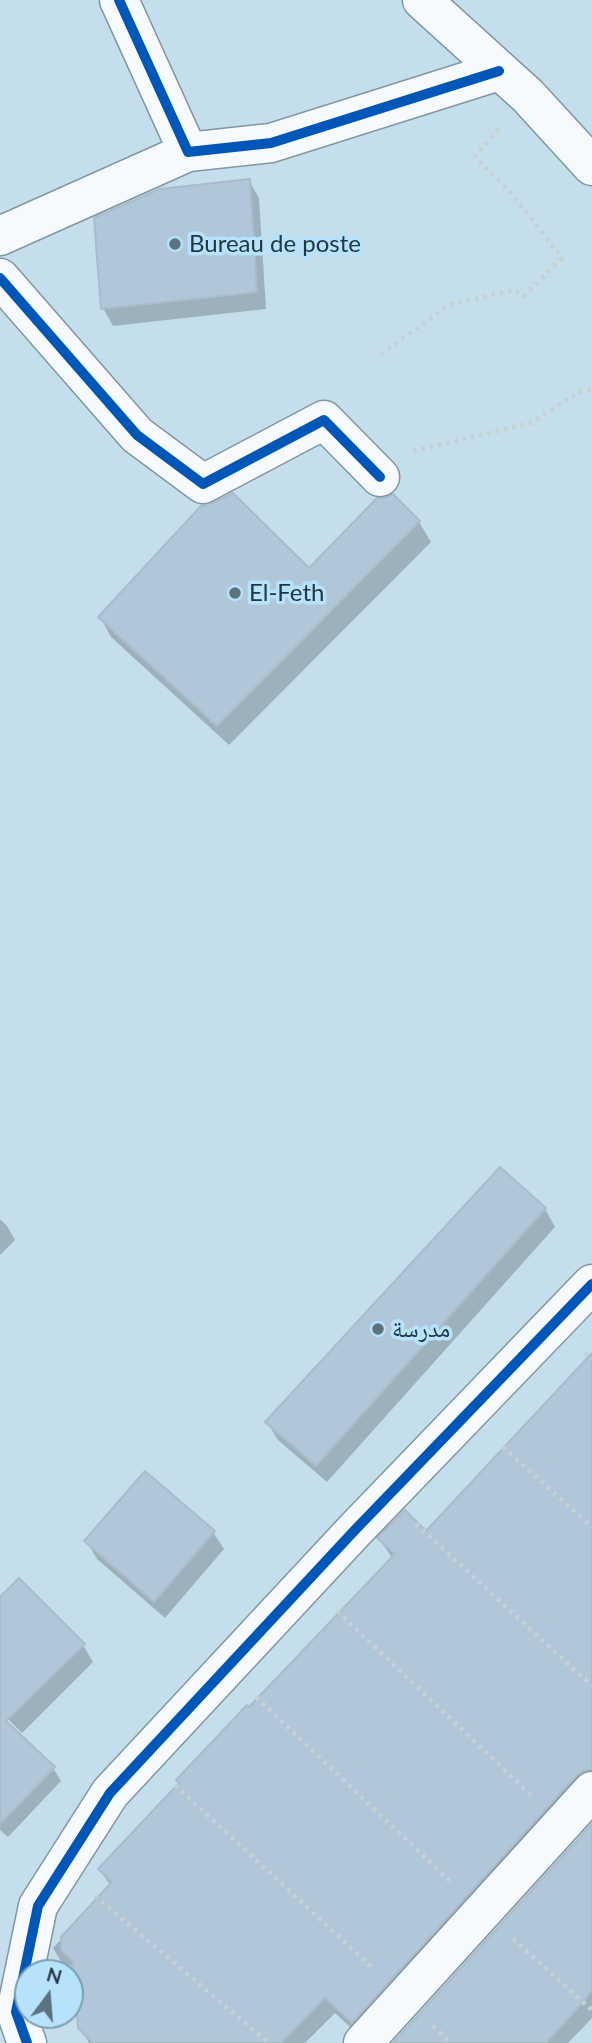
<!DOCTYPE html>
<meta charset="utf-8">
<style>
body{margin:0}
#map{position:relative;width:592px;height:2043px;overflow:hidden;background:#c5deec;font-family:Lato,sans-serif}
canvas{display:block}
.north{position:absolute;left:14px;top:1959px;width:70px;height:70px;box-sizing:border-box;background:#b6e2fb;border:2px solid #7b9eb2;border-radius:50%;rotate:16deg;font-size:19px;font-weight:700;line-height:28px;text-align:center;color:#223845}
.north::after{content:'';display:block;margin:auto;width:24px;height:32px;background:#5b727f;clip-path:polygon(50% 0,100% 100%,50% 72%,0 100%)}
</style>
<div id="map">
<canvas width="592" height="2043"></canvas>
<div class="north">N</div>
</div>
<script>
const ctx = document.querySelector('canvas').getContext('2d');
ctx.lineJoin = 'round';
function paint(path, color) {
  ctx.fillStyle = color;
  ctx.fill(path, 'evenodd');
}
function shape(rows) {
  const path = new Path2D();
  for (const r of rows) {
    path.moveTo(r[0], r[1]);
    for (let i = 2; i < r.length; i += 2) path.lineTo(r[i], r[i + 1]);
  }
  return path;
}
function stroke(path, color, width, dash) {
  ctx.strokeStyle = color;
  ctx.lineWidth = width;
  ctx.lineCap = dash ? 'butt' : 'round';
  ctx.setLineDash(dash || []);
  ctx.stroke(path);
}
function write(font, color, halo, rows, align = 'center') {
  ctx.font = font + ' Lato,"Noto Naskh Arabic",sans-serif';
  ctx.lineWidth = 7;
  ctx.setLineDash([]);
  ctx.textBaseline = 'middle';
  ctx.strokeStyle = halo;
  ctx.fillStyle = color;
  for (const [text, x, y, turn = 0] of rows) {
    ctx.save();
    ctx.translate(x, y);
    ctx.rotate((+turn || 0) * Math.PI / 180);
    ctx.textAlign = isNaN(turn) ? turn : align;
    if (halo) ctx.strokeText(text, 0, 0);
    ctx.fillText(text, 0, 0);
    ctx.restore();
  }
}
paint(shape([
 [249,181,259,198,266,309,113,326,103,308],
 [392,496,419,522,431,542,229,745,111,637,100,617,309,571],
 [500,1170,545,1209,555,1227,327,1482,278,1440,267,1422],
 [0,1219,7,1226,15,1240,0,1255],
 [592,1356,592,1788,362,2038,335,2013,305,2043,89,2043,80,2028,76,1970,70,1965,63,1965,53,1948,111,1887,100,1869,393,1559,379,1539,426,1533],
 [213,1532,224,1549,165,1618,97,1559,87,1542],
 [0,1599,83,1645,93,1662,22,1733,0,1711],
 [0,1718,53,1768,61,1781,8,1837,0,1830],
 [592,1826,592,2018,568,2043,395,2043]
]), '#0003');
const building = shape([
 [250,179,257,292,101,309,94,218,160,189,250,179],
 [233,493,309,568,377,498,385,498,393,494,420,521,217,726,98,617,201,506,213,503,233,493],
 [500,1167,546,1208,316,1466,265,1422,500,1167],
 [592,1353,592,1770,585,1770,576,1776,352,2023,325,1998,281,2043,93,2043,78,2028,73,1962,61,1950,61,1937,112,1882,98,1869,179,1783,176,1780,247,1705,249,1707,395,1554,377,1538,405,1510,426,1531,592,1353],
 [145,1471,215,1531,154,1602,84,1541,145,1471],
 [19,1578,85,1644,6,1721,55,1767,0,1824,0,1597,19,1578],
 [592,1824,592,1991,576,2010,546,2043,393,2043,592,1824]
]);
paint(building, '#b1c6d9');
stroke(building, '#aabcca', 2);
const street = shape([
 [119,0,188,152,271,143,499,71],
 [422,0,528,96,592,166],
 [0,236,188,152],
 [0,278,137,435,203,484,324,420,380,477],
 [27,2043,16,2012,38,1906,110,1793,354,1531,592,1284],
 [363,2043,592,1791]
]);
stroke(street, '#8197a3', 41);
stroke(shape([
 [381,354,449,305,514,290,524,296,562,258,511,193,475,157,501,126],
 [413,451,531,423,579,392,592,389],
 [585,1353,592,1359],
 [503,1447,592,1527],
 [416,1524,592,1686],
 [337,1611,531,1795],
 [256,1697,453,1884],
 [175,1785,374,1969],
 [95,1896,269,2043],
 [513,1939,592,2010],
 [433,2026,451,2043]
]), '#c8d0d4', 4.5, [3.5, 5]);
stroke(street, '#f6fafc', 38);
stroke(shape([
 [119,0,188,152,271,143,499,71],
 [0,278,137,435,203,484,324,420,380,477],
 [27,2043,16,2012,38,1906,110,1793,354,1531,592,1284]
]), '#0057b8', 10);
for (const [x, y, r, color] of [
 [175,244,7,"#5b727f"],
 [235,593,7,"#5b727f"],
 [378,1329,7,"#5b727f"]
]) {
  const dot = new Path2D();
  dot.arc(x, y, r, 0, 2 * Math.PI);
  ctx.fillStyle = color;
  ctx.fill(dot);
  stroke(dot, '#b6e2fb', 2.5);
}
write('24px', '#223845', '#b6e2fb', [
 ["Bureau de poste",189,244],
 ["El-Feth",249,593],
 ["مدرسة",392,1329]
], 'left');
</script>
